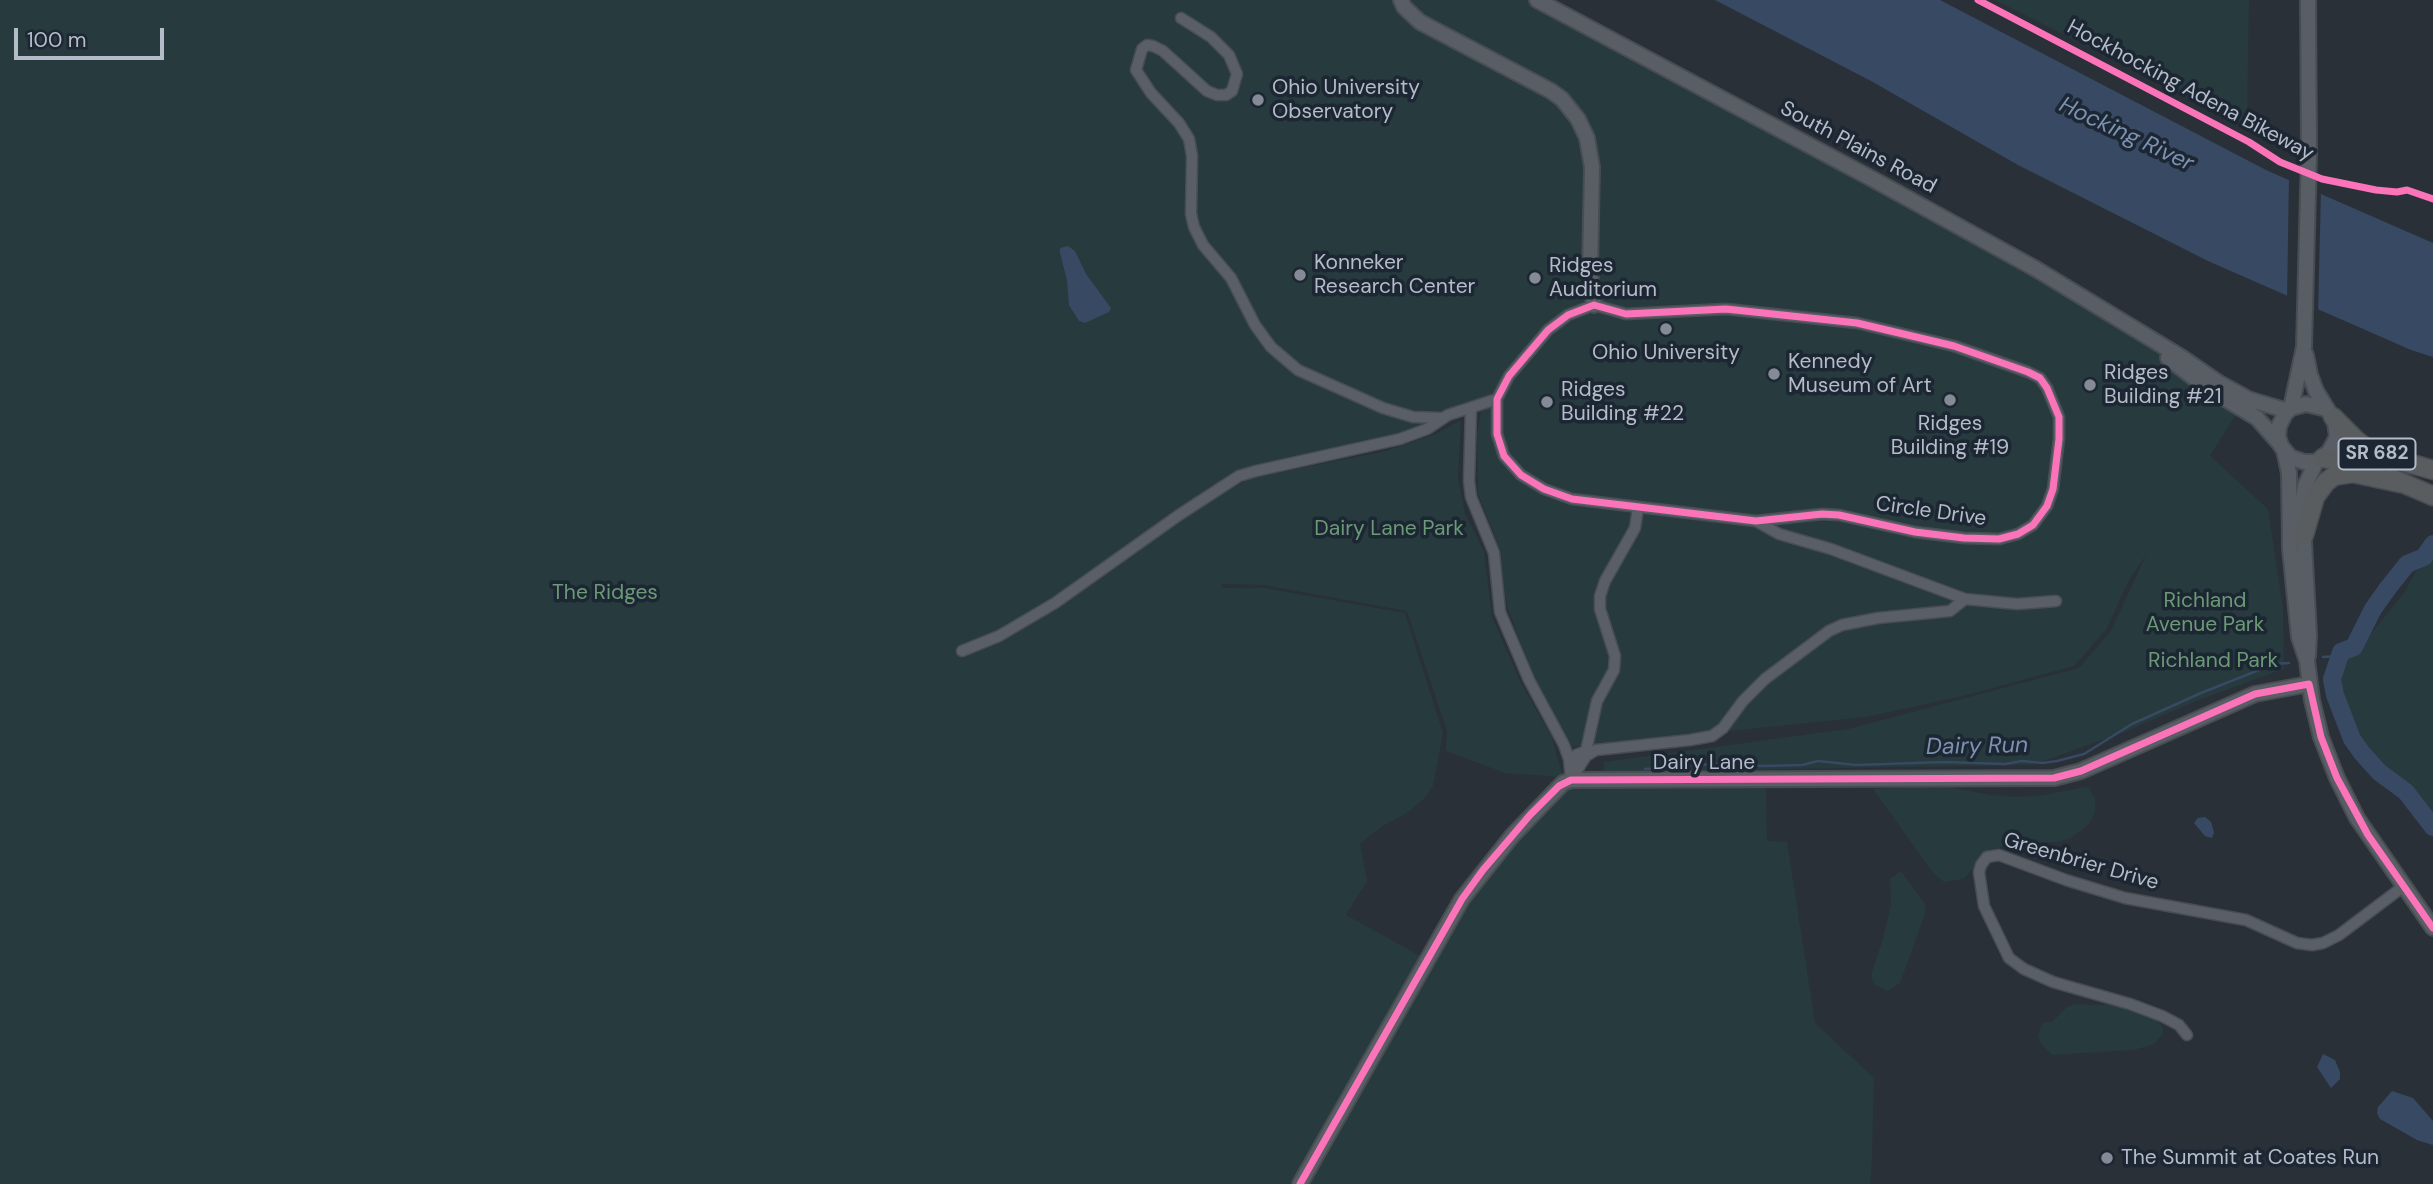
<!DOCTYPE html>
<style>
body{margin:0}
#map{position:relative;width:2433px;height:1184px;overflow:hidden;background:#2a3038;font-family:"DM Sans",sans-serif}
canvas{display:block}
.scale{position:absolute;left:14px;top:28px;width:150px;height:32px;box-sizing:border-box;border:4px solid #b4bcc9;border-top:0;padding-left:9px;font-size:21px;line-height:24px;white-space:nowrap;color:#b4bcc9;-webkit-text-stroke:5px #1d2633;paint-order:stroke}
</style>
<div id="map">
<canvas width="2433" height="1184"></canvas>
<div class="scale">100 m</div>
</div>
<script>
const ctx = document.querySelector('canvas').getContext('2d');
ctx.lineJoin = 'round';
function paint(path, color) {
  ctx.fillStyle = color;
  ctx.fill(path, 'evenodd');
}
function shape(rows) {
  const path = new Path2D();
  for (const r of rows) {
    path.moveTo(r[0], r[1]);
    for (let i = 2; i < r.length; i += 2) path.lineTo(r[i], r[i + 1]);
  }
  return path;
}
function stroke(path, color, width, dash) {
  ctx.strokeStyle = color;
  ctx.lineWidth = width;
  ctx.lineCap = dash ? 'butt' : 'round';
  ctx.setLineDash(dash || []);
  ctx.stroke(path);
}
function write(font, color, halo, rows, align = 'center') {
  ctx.font = font + ' "DM Sans",sans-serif';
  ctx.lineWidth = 7;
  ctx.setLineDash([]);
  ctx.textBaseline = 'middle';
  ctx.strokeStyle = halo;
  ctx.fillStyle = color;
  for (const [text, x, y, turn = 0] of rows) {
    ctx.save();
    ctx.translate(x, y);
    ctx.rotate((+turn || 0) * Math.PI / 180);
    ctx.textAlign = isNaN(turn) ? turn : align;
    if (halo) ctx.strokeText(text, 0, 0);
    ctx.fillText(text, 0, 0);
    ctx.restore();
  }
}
paint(shape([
 [0,0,1537,0,2120,319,2240,408,2210,456,2268,509,2283,608,2284,669,2196,701,2127,731,2033,765,1604,772,1604,762,1848,729,2079,668,2111,631,2146,555,2129,580,2106,630,2074,666,1963,696,1866,717,1573,747,1534,679,1508,609,1503,584,1501,552,1478,494,1477,434,1481,411,1456,412,1427,429,1256,471,1202,505,1251,478,1386,451,1436,434,1461,420,1458,478,1465,514,1484,551,1492,617,1521,683,1552,738,1563,777,1505,773,1446,751,1447,731,1407,611,1264,585,1221,584,1222,588,1264,588,1405,613,1443,733,1433,786,1424,799,1407,813,1384,825,1360,843,1367,881,1346,915,1428,960,1462,899,1571,780,1766,788,1767,841,1787,842,1815,1023,1874,1078,1872,1160,1870,1184,0,1184],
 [1995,0,2249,0,2247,127],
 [2433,542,2433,831,2412,800,2397,787,2371,769,2359,757,2348,736,2328,684,2331,671,2339,660,2370,635,2404,593],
 [1938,785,1991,795,2017,797,2044,795,2085,787,2089,788,2095,799,2095,812,2089,824,2069,839,2056,842,2017,843,1988,850,1981,861,1963,879,1944,882,1934,874,1873,789],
 [1901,871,1925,904,1926,911,1900,983,1888,991,1875,985,1872,979,1872,972,1883,939,1891,905,1890,879],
 [2074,1004,2111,1005,2139,1012,2158,1021,2163,1027,2163,1034,2154,1044,2134,1050,2052,1055,2040,1042,2038,1036,2040,1029,2044,1022,2052,1022,2067,1007]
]), '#273a3e');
paint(shape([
 [1715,0,1940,0,2266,170,2433,243,2433,357,2411,350,2208,261,2018,165,1871,81],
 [1068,246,1075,251,1086,274,1111,308,1109,312,1085,323,1079,321,1069,305,1067,280,1060,253,1060,248],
 [2205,817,2211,822,2214,832,2212,838,2205,836,2194,823,2198,818],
 [2323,1054,2335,1060,2340,1072,2340,1079,2331,1088,2317,1067],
 [2392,1091,2413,1098,2433,1121,2433,1145,2417,1140,2380,1119,2377,1113,2378,1107]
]), '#384963');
paint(shape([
 [2289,177,2321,190,2318,314,2287,300]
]), '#2a3038');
stroke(shape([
 [2323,657,2340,656],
 [1645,769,1715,764,1764,766,1802,765,1818,761,1856,765,1944,762,2005,764,2022,761,2043,763,2057,761,2084,754,2132,724,2201,693,2274,664,2289,663]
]), '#384963', 2.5);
stroke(shape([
 [2433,544,2424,557,2407,564,2388,588,2373,609,2354,647,2341,652,2332,679,2335,695,2352,739,2362,753,2379,772,2406,792,2433,827]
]), '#384963', 18);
const street = shape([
 [1181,18,1211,37,1229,55,1237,74,1232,91,1226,95,1217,95,1207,91,1163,51,1153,46,1147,45,1142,49,1136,70,1151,93,1179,123,1189,139,1192,156,1191,214,1194,227,1203,245,1231,278,1255,325,1271,347,1298,370,1383,408,1413,417,1442,418],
 [1594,305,1626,314,1726,309,1857,323,1954,346,2028,372,2040,378,2047,388,2059,417,2059,439,2053,489,2047,506,2033,525,2018,534,1999,539,1964,538,1915,532,1839,515,1822,514,1756,521,1572,499,1544,489,1521,475,1504,456,1497,434,1497,399,1509,376,1548,330,1568,315,1594,305],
 [1471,408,1469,481,1471,497,1494,553,1500,612,1529,680,1564,745,1569,759,1571,780],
 [1756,521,1779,534,1831,549,1965,599,2017,604,2056,601],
 [962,651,999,636,1055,603,1179,515,1239,476,1256,471,1400,439,1427,429,1448,415,1497,399],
 [1573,769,1576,755,1586,751,1597,701,1614,670,1615,656,1600,609,1600,596,1605,581,1635,528,1638,508],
 [1571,780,1586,756,1596,750,1690,740,1712,736,1723,728,1743,701,1765,679,1829,631,1842,625,1878,618,1950,611,1965,599],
 [2187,1035,2179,1025,2162,1016,2130,1004,2053,982,2024,969,2009,958,1984,906,1979,872,1981,865,1987,857,1999,855,2066,880,2125,898,2246,920,2297,943,2312,945,2323,943,2339,935,2404,886]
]);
const secondary = shape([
 [1401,0,1404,7,1420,22,1551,91,1562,99,1578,119,1587,138,1592,167,1590,271,1594,305],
 [1537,0,1878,182,2036,269,2181,357,2219,383,2248,399,2288,411],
 [2306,355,2310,375,2316,391,2335,422,2337,437,2329,452,2316,462,2304,462,2290,457,2281,446,2278,436,2279,426,2285,414,2291,408,2306,404,2327,409],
 [2168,358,2207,388,2257,418,2279,443],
 [2291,408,2304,347,2309,153,2308,0],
 [2284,450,2289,473,2290,549,2299,637,2307,661,2312,700,2321,737,2337,778,2357,818,2433,928],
 [2308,656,2309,635,2302,505,2305,486,2316,462],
 [1300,1184,1462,899,1512,836,1563,783,1571,780,2054,778,2081,771,2255,694,2309,684]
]);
const highway = shape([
 [2333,417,2356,440,2373,453,2433,470],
 [2323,458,2366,466],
 [2391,478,2433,496],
 [2304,535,2315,497,2326,482,2334,476,2353,473,2400,483]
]);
stroke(street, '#484c53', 13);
stroke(secondary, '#484c53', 18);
stroke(highway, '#474c53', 21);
stroke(street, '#5a5e66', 10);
stroke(secondary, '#595d64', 14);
stroke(highway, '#5a5d60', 18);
stroke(shape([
 [1978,0,2249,142,2280,162,2322,179,2376,190,2397,192,2407,190,2433,199],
 [1594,305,1626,314,1726,309,1857,323,1954,346,2028,372,2040,378,2047,388,2059,417,2059,439,2053,489,2047,506,2033,525,2018,534,1999,539,1964,538,1915,532,1839,515,1822,514,1756,521,1572,499,1544,489,1521,475,1504,456,1497,434,1497,399,1509,376,1548,330,1568,315,1594,305],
 [1300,1184,1462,899,1483,870,1530,815,1559,786,1571,780,2054,778,2081,771,2255,694,2309,684,2321,737,2337,778,2368,835,2433,928]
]), '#fb73b8', 7);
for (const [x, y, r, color] of [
 [1258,100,7,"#848b96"],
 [1300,275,7,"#848b96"],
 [1535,278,7,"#848b96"],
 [1666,329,7,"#848b96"],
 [1774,374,7,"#848b96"],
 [2090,385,7,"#848b96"],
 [1950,400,7,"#848b96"],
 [1547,402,7,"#848b96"],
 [2107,1158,7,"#848b96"]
]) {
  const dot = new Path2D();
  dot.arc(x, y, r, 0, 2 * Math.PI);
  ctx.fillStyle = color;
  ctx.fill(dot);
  stroke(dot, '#1d2633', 2.5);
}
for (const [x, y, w] of [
 [2377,454,77]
]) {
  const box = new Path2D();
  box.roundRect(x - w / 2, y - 15.5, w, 31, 5);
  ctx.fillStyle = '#1d2633';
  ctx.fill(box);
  stroke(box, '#b4bcc9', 2);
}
write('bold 19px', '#b4bcc9', null, [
 ["SR 682",2377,454]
]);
write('21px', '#b4bcc9', '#1d2633', [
 ["Ohio University",1272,88],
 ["Observatory",1272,112],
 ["Konneker",1314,263],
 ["Research Center",1314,287],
 ["Ridges",1549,266],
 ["Auditorium",1549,290],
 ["Ohio University",1666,353,"center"],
 ["Kennedy",1788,362],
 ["Museum of Art",1788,386],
 ["Ridges",2104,373],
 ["Building #21",2104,397],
 ["Ridges",1561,390],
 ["Building #22",1561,414],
 ["Ridges",1950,424,"center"],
 ["Building #19",1950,448,"center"],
 ["The Summit at Coates Run",2121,1158]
], 'left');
write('21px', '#b4bcc9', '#1d2633', [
 ["Hockhocking Adena Bikeway",2190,91,28],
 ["South Plains Road",1858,148,28],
 ["Circle Drive",1931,512,8],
 ["Dairy Lane",1704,763],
 ["Greenbrier Drive",2081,862,16]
]);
write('21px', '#6b9a76', '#1d2633', [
 ["Dairy Lane Park",1389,529],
 ["The Ridges",605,593],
 ["Richland",2205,601],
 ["Avenue Park",2205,625],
 ["Richland Park",2213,661]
]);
write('italic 23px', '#7c92b1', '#1d2633', [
 ["Hocking River",2126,135,25],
 ["Dairy Run",1977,747,-1]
]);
</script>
